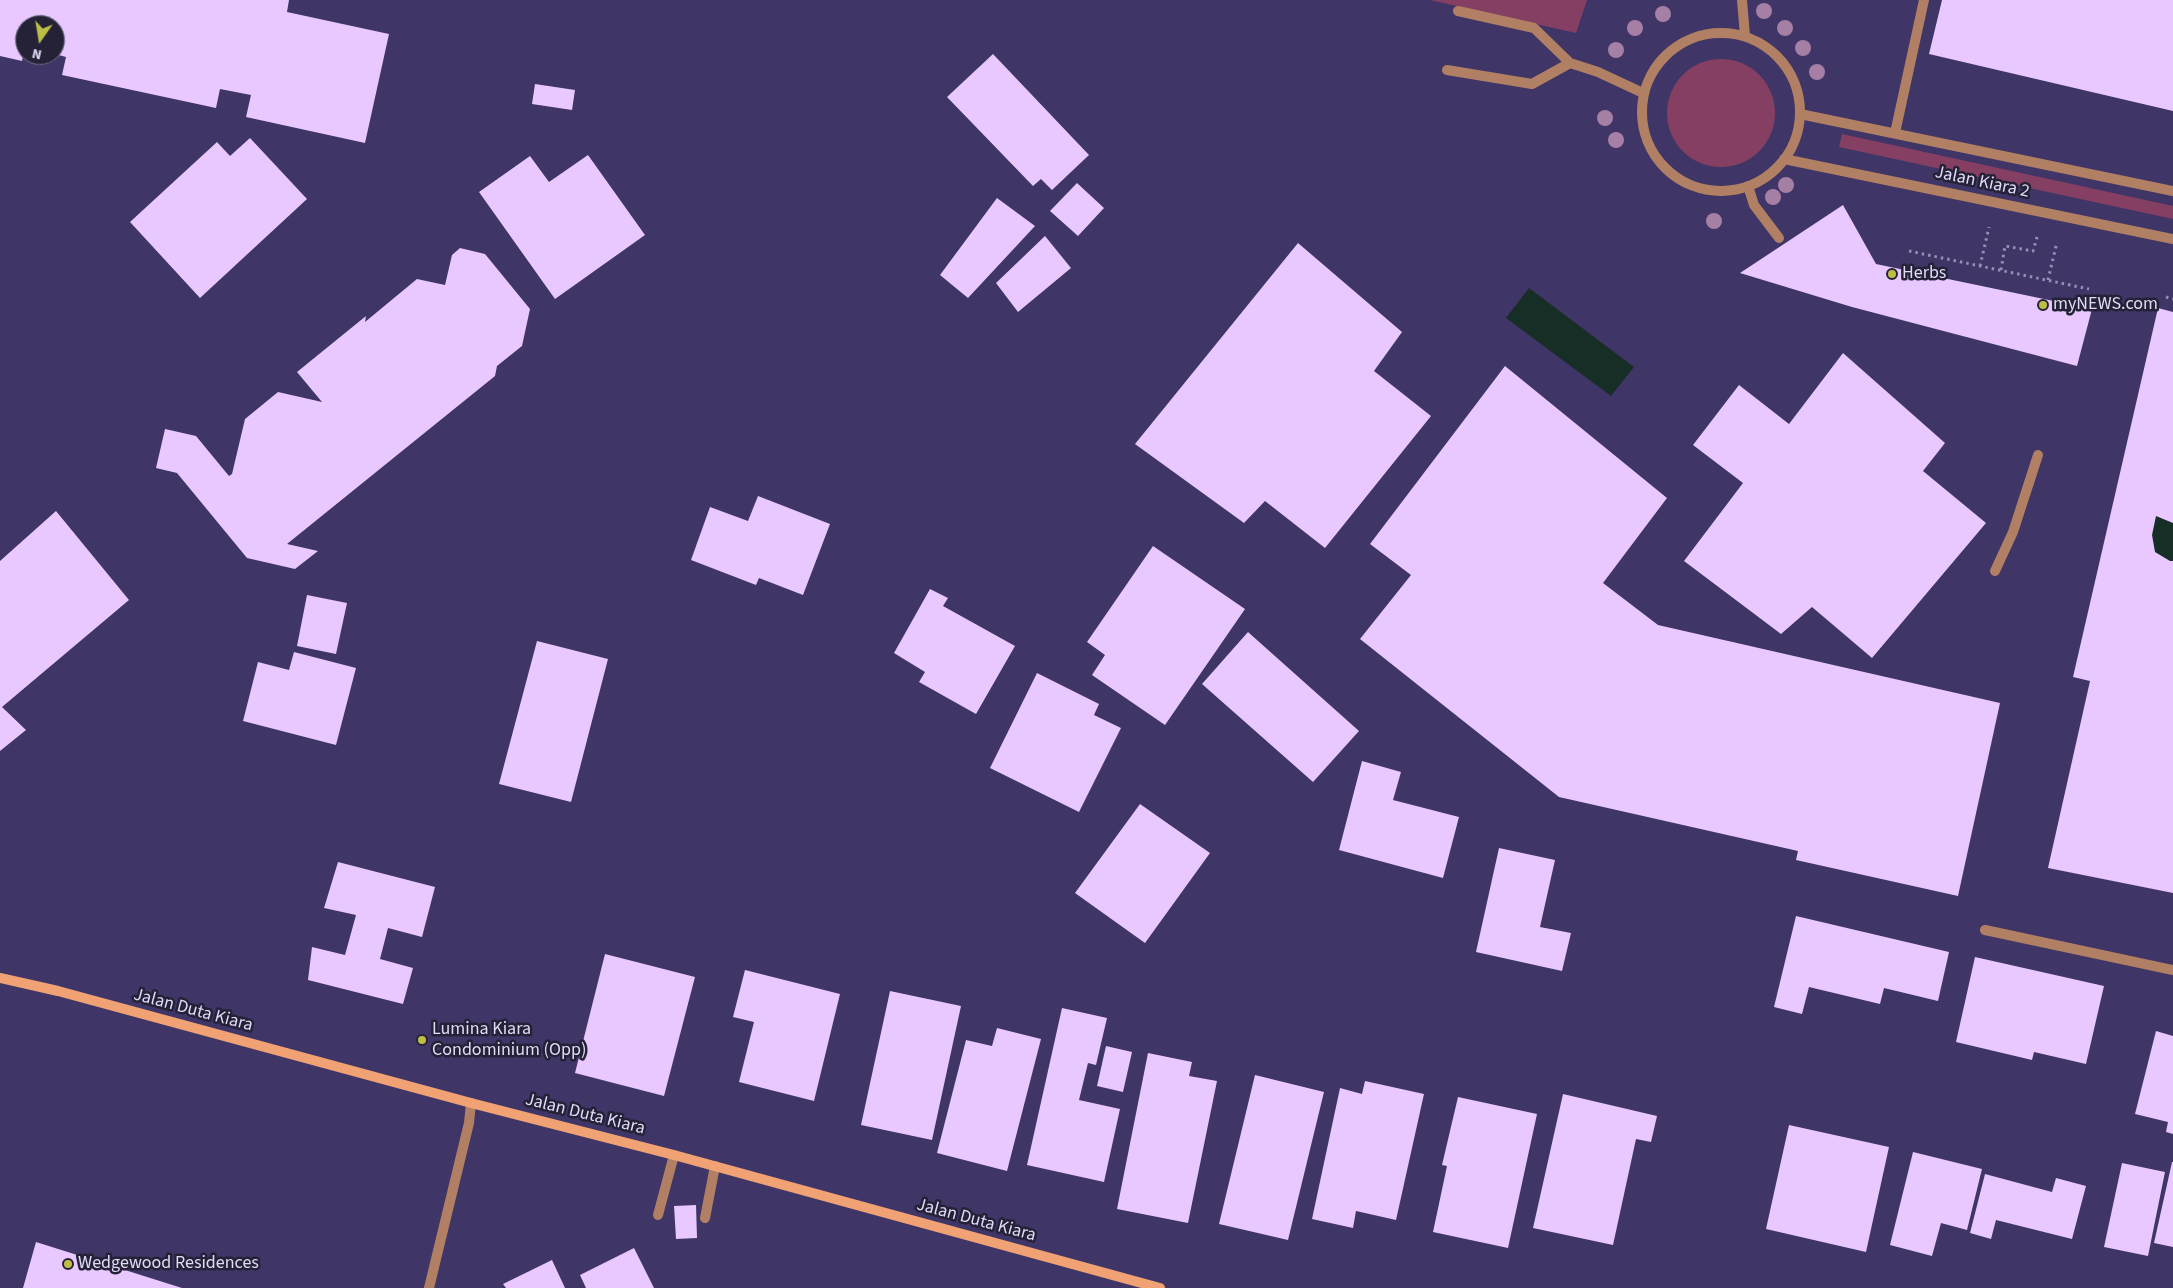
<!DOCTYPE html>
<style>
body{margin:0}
#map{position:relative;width:2173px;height:1288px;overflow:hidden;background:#3f3566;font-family:"Source Sans 3",sans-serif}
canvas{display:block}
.north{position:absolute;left:15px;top:15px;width:50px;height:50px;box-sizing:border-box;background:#252238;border:1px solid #6f6c85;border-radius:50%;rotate:193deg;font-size:14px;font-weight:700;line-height:20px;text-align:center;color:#dfdbf9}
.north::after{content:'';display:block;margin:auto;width:18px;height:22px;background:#bcbf44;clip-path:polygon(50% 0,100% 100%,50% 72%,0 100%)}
</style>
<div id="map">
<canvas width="2173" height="1288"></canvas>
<div class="north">N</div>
</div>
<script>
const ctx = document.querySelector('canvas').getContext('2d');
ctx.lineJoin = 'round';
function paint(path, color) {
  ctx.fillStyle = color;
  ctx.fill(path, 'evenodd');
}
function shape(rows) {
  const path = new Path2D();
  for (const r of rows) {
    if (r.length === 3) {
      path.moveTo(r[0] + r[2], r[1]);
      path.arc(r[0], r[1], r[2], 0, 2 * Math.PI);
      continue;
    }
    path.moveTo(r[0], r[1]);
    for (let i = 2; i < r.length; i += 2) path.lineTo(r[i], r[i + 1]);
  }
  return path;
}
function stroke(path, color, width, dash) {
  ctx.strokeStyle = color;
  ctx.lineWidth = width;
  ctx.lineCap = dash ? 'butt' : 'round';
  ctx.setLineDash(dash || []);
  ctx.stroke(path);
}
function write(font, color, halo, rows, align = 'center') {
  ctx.font = font + ' "Source Sans 3",sans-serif';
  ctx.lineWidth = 5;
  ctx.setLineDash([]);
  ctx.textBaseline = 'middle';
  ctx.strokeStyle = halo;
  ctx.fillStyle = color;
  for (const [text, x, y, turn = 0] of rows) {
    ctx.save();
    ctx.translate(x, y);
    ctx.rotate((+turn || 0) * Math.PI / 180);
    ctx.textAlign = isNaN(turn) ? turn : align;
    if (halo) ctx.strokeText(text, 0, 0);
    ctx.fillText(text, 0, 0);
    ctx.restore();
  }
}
paint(shape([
 [1430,0,1587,0,1576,33],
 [1721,113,54],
 [1842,134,2173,206,2173,219,1839,147]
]), '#853f62');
paint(shape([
 [1529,288,1634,367,1611,396,1506,318],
 [2156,516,2173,523,2173,561,2170,561,2155,552,2152,535]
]), '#172e27');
paint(shape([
 [0,0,289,0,287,12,389,34,365,143,246,117,251,95,220,89,216,108,62,75,66,57,55,54,55,25,25,25,25,47,22,61,0,56],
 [1942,0,2173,0,2173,111,1929,54],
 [993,54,1089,155,1052,190,1041,179,1033,186,947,97],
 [535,84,575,90,572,110,532,104],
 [250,138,307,199,200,298,130,222,217,142,230,156],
 [588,155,645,235,555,299,479,192,530,156,549,182],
 [1077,183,1104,208,1078,236,1050,211],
 [997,198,1035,226,968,298,940,275],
 [1843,205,1876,264,2092,309,2077,366,1852,307,1740,273],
 [1045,236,1071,268,1018,312,996,283],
 [1298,243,1402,332,1374,371,1431,416,1325,548,1265,501,1244,523,1135,444],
 [460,248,485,254,530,309,522,346,497,366,495,376,287,544,318,551,295,569,247,558,177,473,156,468,165,429,196,436,229,476,232,474,245,419,278,392,322,402,297,372,366,316,365,322,417,279,445,285,452,255],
 [2158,308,2173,312,2173,523,2156,516,2152,535,2155,552,2170,561,2173,561,2173,893,2048,868,2090,681,2073,677],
 [1843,353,1945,443,1923,471,1986,523,1872,658,1812,607,1781,634,1684,561,1743,483,1693,445,1739,385,1789,424],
 [1505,366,1667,498,1603,583,1658,625,2000,703,1958,896,1796,860,1798,851,1559,797,1360,639,1411,575,1370,544],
 [758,496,830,524,803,595,759,578,756,585,691,560,710,507,748,521],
 [56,511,129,600,2,707,26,730,0,751,0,561],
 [1153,546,1245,609,1165,725,1092,675,1105,655,1087,642],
 [930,589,948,598,943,606,1015,646,976,714,919,682,925,672,894,653],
 [307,595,347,603,336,654,297,646],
 [1248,632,1359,731,1313,782,1202,684],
 [537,641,608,659,571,802,499,784],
 [294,652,356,668,336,745,243,721,258,662,289,670],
 [1037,673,1099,704,1094,715,1121,728,1079,812,990,768],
 [1362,761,1401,772,1393,800,1459,817,1443,878,1339,850],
 [1140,804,1210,853,1145,943,1075,893],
 [1499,848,1555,860,1540,927,1571,933,1562,971,1476,952],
 [338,862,435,887,422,937,388,928,380,959,413,968,403,1004,308,980,312,947,345,955,356,915,324,908],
 [1796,916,1949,952,1938,1001,1884,988,1880,1004,1809,987,1802,1014,1774,1007],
 [605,954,695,977,664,1096,575,1073],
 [1975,957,2104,986,2086,1064,2034,1052,2032,1060,1956,1042],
 [745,970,840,994,814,1101,739,1082,754,1022,733,1017],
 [890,991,961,1006,932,1140,861,1125],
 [1062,1008,1107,1018,1096,1065,1088,1063,1079,1100,1120,1109,1104,1182,1027,1165],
 [997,1028,1041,1039,1007,1171,937,1153,966,1040,992,1046],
 [2156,1031,2173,1036,2173,1134,2166,1132,2168,1122,2135,1114],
 [1106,1046,1132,1052,1123,1092,1097,1086],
 [1148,1053,1192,1062,1189,1076,1217,1081,1188,1223,1117,1209],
 [1255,1075,1324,1092,1288,1240,1219,1224],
 [1365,1081,1424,1094,1396,1220,1356,1211,1353,1228,1312,1219,1340,1088,1362,1094],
 [1563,1094,1657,1116,1651,1142,1636,1139,1613,1245,1533,1228],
 [1458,1097,1537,1114,1508,1248,1433,1232,1447,1166,1442,1165],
 [1789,1125,1889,1147,1866,1252,1766,1229],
 [1913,1152,1982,1169,1967,1230,1941,1223,1932,1256,1890,1245],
 [2172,1162,2173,1162,2173,1247,2154,1243],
 [2122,1163,2165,1172,2148,1256,2104,1247],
 [1985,1174,2052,1192,2056,1178,2086,1186,2072,1239,1996,1220,1991,1239,1970,1233],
 [696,1205,697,1238,676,1239,674,1206],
 [36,1242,182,1288,23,1288],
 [634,1248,654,1288,586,1288,580,1275],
 [552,1260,565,1288,506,1288,503,1284]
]), '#e8c8ff');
stroke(shape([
 [1909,251,2089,289],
 [1980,266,1989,227],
 [2001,270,2005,246,2033,251,2037,237],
 [2048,280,2057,242],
 [2166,297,2173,299]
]), '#958eb5', 3, [2.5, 4]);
stroke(shape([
 [1742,0,1745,36],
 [1570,63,1598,72,1643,93],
 [1447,70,1532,84,1570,63,1534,28,1458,11],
 [1895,133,1924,0],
 [1748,186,1754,205,1779,238],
 [1995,571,2013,532,2038,455],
 [1985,930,2173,970],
 [658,1215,674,1155],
 [705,1218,715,1166],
 [429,1288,469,1123,471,1103]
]), '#b17f63', 10);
stroke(shape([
 [1721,112,79],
 [1800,114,2173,191],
 [1784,159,2173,239]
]), '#b17f63', 10);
stroke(shape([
 [0,978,58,991,471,1103,674,1155,1160,1288]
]), '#f0a274', 10);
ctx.fillStyle = '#a57fa4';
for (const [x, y] of [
 [1764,11],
 [1663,14],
 [1635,28],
 [1785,28],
 [1803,48],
 [1616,50],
 [1817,72],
 [1605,118],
 [1616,140],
 [1786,185],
 [1773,197],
 [1714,221]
]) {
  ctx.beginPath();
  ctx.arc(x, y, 8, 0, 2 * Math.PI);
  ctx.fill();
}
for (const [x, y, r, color] of [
 [1892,274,5,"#bcbf44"],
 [2043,305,5,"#bcbf44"],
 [422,1040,5,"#bcbf44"],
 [68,1264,5,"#bcbf44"]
]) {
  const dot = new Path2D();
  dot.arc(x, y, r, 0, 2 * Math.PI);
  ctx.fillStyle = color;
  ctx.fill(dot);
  stroke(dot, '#252238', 2);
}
write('18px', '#dfdbf9', '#252238', [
 ["Jalan Kiara 2",1982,183,12],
 ["Jalan Duta Kiara",193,1011,15],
 ["Jalan Duta Kiara",585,1115,14],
 ["Jalan Duta Kiara",976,1221,15]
]);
write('18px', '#dfdbf9', '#252238', [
 ["Herbs",1902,274],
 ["myNEWS.com",2053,305],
 ["Lumina Kiara",432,1030],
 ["Condominium (Opp)",432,1051],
 ["Wedgewood Residences",78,1264]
], 'left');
</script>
